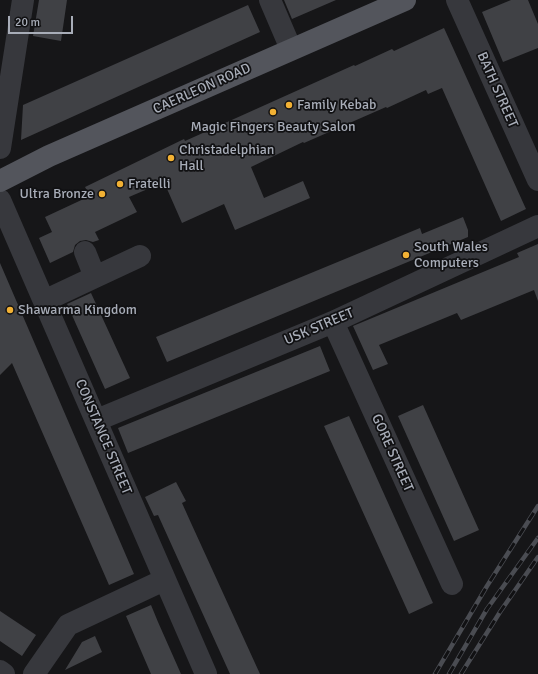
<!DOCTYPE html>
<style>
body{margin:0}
#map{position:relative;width:538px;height:674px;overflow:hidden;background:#161618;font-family:Signika,sans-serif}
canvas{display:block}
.scale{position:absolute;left:8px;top:16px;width:65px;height:18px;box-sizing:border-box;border:2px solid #a8adb8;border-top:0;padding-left:5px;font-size:12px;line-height:14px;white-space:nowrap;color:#a8adb8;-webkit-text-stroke:3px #111113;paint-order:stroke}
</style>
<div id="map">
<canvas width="538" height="674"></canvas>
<div class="scale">20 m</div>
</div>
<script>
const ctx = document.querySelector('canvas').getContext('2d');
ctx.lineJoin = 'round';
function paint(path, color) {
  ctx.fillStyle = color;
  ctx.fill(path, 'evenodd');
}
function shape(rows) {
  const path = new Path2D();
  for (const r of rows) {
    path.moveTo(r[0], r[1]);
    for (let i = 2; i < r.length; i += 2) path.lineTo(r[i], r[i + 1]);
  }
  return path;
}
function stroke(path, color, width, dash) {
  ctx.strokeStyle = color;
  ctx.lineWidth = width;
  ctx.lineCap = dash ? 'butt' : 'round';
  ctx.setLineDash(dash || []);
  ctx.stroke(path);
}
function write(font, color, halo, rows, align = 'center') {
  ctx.font = font + ' Signika,sans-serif';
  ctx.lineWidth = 3.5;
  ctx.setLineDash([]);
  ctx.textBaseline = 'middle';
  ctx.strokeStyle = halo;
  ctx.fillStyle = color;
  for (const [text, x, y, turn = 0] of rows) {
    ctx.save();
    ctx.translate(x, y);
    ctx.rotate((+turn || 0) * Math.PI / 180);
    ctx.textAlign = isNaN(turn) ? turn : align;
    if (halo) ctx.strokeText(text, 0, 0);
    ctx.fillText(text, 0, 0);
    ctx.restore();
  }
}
paint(shape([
 [39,0,67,0,61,41,33,36],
 [284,0,336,0,292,19],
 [511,0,528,0,538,24,538,48,503,62,482,12],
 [248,5,260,32,21,140,23,105],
 [444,28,526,209,501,221,442,88,428,94,426,90,387,108,386,107,304,143,303,142,251,167,264,198,303,181,310,198,235,230,224,204,182,223,164,182,129,197,137,212,95,232,99,240,93,242,86,240,80,241,75,245,73,252,50,263,39,238,52,232,45,217,90,196,85,187,184,139,185,141,354,65,355,66,392,49,394,51],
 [463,217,468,230,468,237,167,362,156,337,420,228,422,234],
 [538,244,538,301,534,290,461,320,457,313,379,345,388,364,373,370,353,326,519,257,517,253],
 [0,263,134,574,109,585,12,363,0,375],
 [91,293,130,378,105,389,67,304],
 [320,346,330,371,128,453,118,428],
 [423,405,479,530,454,541,398,416],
 [349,416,433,603,409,614,324,426],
 [176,482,186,501,182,503,191,523,260,674,230,674,158,515,154,516,145,497],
 [151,605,158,622,181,674,151,674,126,616],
 [0,611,36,635,22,656,0,641],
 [95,636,102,652,65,670,82,642]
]), '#404145');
stroke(shape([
 [270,0,291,49],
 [457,0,538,180],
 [0,148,23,0],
 [0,200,206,674],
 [95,277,140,256],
 [44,301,95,277,85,252],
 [333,322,452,584],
 [97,420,333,322,538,226],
 [0,671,4,674],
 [34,674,68,625,164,580]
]), '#37383d', 22);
stroke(shape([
 [0,181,49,156,405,0]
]), '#53555c', 22);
const rail = shape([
 [435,674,487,586,538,506],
 [449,674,487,609,538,538],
 [461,674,500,612,538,557]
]);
stroke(rail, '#4a4c52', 4.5);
stroke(rail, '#111113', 3, [9]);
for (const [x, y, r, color] of [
 [289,105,4,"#f2b134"],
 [273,112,4,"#f2b134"],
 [171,158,4,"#f2b134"],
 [120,184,4,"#f2b134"],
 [102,194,4,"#f2b134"],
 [406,255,4,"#f2b134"],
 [10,310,4,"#f2b134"]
]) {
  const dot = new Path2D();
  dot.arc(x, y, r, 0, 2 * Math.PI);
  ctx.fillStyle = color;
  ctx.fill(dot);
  stroke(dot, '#111113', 1.5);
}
write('14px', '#a8adb8', '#111113', [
 ["CAERLEON ROAD",202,89,-24],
 ["BATH STREET",497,90,66],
 ["USK STREET",319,327,-23],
 ["CONSTANCE STREET",103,437,67],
 ["GORE STREET",392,453,66]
]);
write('14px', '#a8adb8', '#111113', [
 ["Family Kebab",297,105],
 ["Magic Fingers Beauty Salon",273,127,"center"],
 ["Christadelphian",179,150],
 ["Hall",179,166],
 ["Fratelli",128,184],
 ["Ultra Bronze",94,194,"right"],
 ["South Wales",414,247],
 ["Computers",414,263],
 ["Shawarma Kingdom",18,310]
], 'left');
</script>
